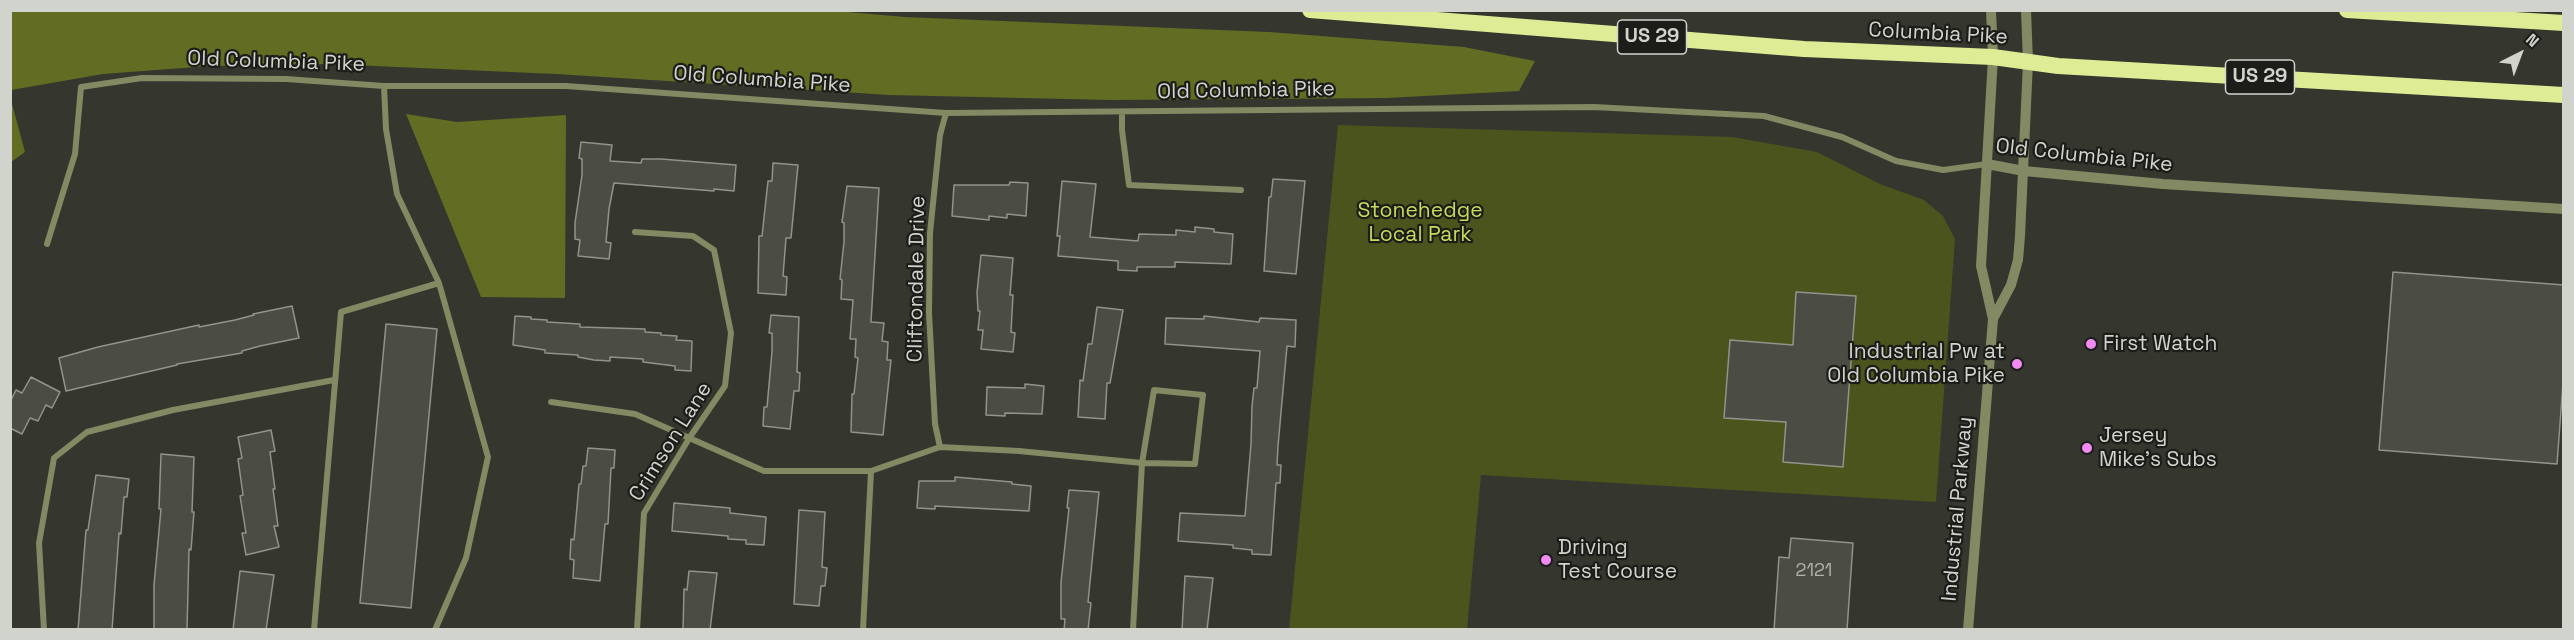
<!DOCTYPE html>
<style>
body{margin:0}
#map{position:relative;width:2574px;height:640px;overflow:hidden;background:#35362e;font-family:"Space Grotesk",sans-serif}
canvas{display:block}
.frame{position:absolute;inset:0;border:12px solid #d1d3cd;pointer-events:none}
.north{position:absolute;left:2490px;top:24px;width:60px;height:60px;-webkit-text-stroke:4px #1c1d19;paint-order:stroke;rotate:42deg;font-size:16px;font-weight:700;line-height:24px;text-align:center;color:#d1d3cd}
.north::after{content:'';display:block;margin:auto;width:21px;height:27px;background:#d1d3cd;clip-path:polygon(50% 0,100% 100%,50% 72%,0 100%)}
</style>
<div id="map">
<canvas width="2574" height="640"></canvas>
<div class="frame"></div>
<div class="north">N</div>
</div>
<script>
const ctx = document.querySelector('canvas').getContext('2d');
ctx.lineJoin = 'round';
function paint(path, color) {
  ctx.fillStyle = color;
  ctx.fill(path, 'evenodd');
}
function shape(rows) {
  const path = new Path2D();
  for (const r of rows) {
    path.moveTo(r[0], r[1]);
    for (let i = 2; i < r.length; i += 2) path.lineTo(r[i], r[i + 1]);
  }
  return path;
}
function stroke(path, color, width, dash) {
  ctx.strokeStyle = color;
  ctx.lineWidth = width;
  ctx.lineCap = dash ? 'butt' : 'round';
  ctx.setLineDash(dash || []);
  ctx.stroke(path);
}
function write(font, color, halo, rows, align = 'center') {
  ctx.font = font + ' "Space Grotesk",sans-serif';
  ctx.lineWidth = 4.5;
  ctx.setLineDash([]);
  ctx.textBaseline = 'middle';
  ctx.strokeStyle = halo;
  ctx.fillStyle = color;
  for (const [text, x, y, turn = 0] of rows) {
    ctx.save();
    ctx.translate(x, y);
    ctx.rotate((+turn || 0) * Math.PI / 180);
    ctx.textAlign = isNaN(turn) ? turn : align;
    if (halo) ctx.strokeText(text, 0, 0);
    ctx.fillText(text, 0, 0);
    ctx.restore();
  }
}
paint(shape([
 [1338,125,1732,137,1817,152,1880,184,1924,200,1943,216,1955,239,1936,502,1481,475,1467,629,1289,630]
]), '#4c541e');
paint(shape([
 [11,10,824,10,905,17,1269,32,1464,47,1535,61,1519,91,1387,98,1111,100,889,95,556,74,329,64,210,66,103,74,11,90],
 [10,96,25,152,11,162,10,162],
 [406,114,457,122,566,115,565,298,481,297]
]), '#626c22');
const building = shape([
 [581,142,612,145,610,161,641,163,642,159,661,159,736,165,734,191,714,189,714,191,614,183,609,209,606,242,611,243,609,259,578,256,580,240,575,239,575,223,582,175,582,159,579,158,581,142],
 [773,163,798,165,791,238,786,238,783,276,787,277,786,295,758,293,759,236,762,236,768,181,772,181,773,163],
 [1273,179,1305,181,1296,274,1264,271,1269,197,1271,197,1273,179],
 [1062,181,1096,184,1090,237,1138,241,1139,234,1176,235,1176,230,1195,232,1195,227,1214,229,1214,232,1233,234,1231,264,1175,262,1175,267,1137,267,1137,271,1118,270,1118,261,1058,256,1060,236,1057,236,1062,181],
 [1010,182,1028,183,1026,216,1007,214,1007,218,989,216,989,220,952,216,954,185,1009,185,1010,182],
 [847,186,879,188,871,322,884,323,882,341,888,342,887,360,891,360,883,435,851,432,852,394,854,394,858,358,855,357,856,339,850,339,853,300,841,299,842,280,840,279,844,242,844,223,842,222,847,186],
 [981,255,1013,258,1010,295,1013,295,1011,332,1015,333,1013,352,981,349,983,330,978,330,980,311,978,311,977,292,981,255],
 [2393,272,2564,285,2564,370,2557,464,2379,450,2393,272],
 [1796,292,1856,296,1843,467,1783,462,1786,422,1724,418,1730,340,1793,345,1796,292],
 [292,306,299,338,260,346,242,351,242,353,177,364,177,365,66,391,59,358,98,347,199,325,199,327,235,320,254,315,253,314,292,306],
 [1097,307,1123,310,1110,383,1107,383,1105,419,1078,417,1080,380,1083,381,1088,344,1092,344,1097,307],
 [771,315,799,317,797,372,800,373,799,391,794,391,790,429,763,426,764,407,767,407,772,352,772,333,769,333,771,315],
 [515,316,531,317,531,319,547,320,547,322,580,324,580,327,645,329,645,332,661,333,661,335,677,336,676,340,692,341,691,371,675,370,675,366,643,362,643,359,610,357,610,361,594,360,578,357,578,355,545,353,545,350,513,345,515,316],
 [1204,316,1259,322,1260,318,1296,320,1295,347,1287,346,1278,446,1277,465,1281,465,1280,483,1276,483,1271,555,1252,554,1252,550,1233,548,1233,545,1178,541,1180,513,1245,516,1251,444,1252,406,1254,388,1257,388,1260,351,1165,344,1166,318,1204,319,1204,316],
 [386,324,437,329,411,608,360,603,386,324],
 [31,377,60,392,52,408,46,405,38,421,30,418,22,434,10,428,10,402,16,390,22,393,31,377],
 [1025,384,1044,386,1042,414,1005,413,1005,416,986,415,987,387,1025,388,1025,384],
 [271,430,275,451,270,452,275,489,273,489,278,526,274,526,279,547,246,555,242,533,246,533,240,496,243,495,238,459,242,458,238,437,271,430],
 [588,448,615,450,614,468,611,468,608,524,605,524,600,581,573,578,574,560,570,559,571,539,574,540,579,484,581,484,583,466,586,466,588,448],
 [161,454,194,457,192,512,194,512,191,550,189,549,187,630,154,630,154,585,161,509,159,509,161,454],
 [96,475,129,479,127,497,124,497,121,534,119,533,112,630,78,630,86,530,88,530,96,475],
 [955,477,1012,482,1012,484,1031,486,1029,511,935,506,935,509,917,508,919,481,955,481,955,477],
 [1069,490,1099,492,1088,602,1091,603,1088,630,1064,630,1065,619,1061,619,1061,582,1069,508,1067,508,1069,490],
 [674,503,730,508,730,513,766,517,764,545,746,544,746,540,728,539,728,536,672,531,674,503],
 [799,510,825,512,822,567,827,568,825,586,821,586,819,606,794,604,799,510],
 [1791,538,1853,543,1847,630,1774,630,1779,557,1789,558,1791,538],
 [240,571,274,575,266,630,233,630,240,571],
 [689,571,717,573,710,630,683,630,684,589,687,590,689,571],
 [1185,576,1213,578,1207,630,1182,630,1185,576]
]);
paint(building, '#4b4d44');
stroke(building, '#919489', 1.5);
stroke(shape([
 [384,86,386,129,397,194,439,283,488,457,466,558,435,630],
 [1122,112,1122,130,1129,185,1241,190],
 [635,232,693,236,714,250,731,333,725,386,690,437,644,513,637,630],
 [47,244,75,154,81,87,142,78,286,79,384,86,566,86,946,113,1594,107,1764,116,1842,137,1896,161,1943,170,1987,164],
 [551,402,635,414,764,471,871,471,940,447,1019,451,1142,463,1195,464,1203,395,1154,390,1142,463,1133,630],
 [940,447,935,424,929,313,930,233,940,135,946,113],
 [44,630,39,543,54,458,87,432,173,410,334,380],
 [314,630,341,312,439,283],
 [863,630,871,471]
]), '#828963', 6);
stroke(shape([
 [1987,164,2024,171,2163,184,2564,209],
 [1993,319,2011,285,2018,260,2020,236,2028,62,2026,10],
 [1968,630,1993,319,1981,266,1993,57,1991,10]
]), '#828963', 10);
stroke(shape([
 [1310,10,1804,49,1993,57,2058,66,2564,95],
 [2347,10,2564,23]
]), '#deec95', 16);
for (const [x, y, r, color] of [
 [2091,344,6,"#f28af3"],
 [2017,364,6,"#f28af3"],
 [2087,448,6,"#f28af3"],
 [1546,560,6,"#f28af3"]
]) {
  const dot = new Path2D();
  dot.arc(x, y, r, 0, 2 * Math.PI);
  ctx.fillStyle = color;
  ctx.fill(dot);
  stroke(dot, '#1c1d19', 2);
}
write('18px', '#b0b2ab', null, [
 ["2121",1814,571]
]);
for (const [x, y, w] of [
 [1652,37,69],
 [2260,77,69]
]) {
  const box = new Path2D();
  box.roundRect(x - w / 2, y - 17, w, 34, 4.5);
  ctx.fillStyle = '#1c1d19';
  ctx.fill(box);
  stroke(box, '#d1d3cd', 1.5);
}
write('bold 20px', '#d1d3cd', null, [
 ["US 29",1652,37],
 ["US 29",2260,77]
]);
write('21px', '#d1d3cd', '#1c1d19', [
 ["Columbia Pike",1938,34,3],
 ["Old Columbia Pike",276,62,2],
 ["Old Columbia Pike",762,80,4],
 ["Old Columbia Pike",1246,91,-1],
 ["Old Columbia Pike",2084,156,6],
 ["Cliftondale Drive",917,279,-89],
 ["Crimson Lane",671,442,-58],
 ["Industrial Parkway",1958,509,-85]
]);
write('21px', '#c8da5c', '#1c1d19', [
 ["Stonehedge",1420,211],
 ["Local Park",1420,235]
]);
write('21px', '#d1d3cd', '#1c1d19', [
 ["First Watch",2103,344],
 ["Industrial Pw at",2005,352,"right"],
 ["Old Columbia Pike",2005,376,"right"],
 ["Jersey",2099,436],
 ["Mike's Subs",2099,460],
 ["Driving",1558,548],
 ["Test Course",1558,572]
], 'left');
</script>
